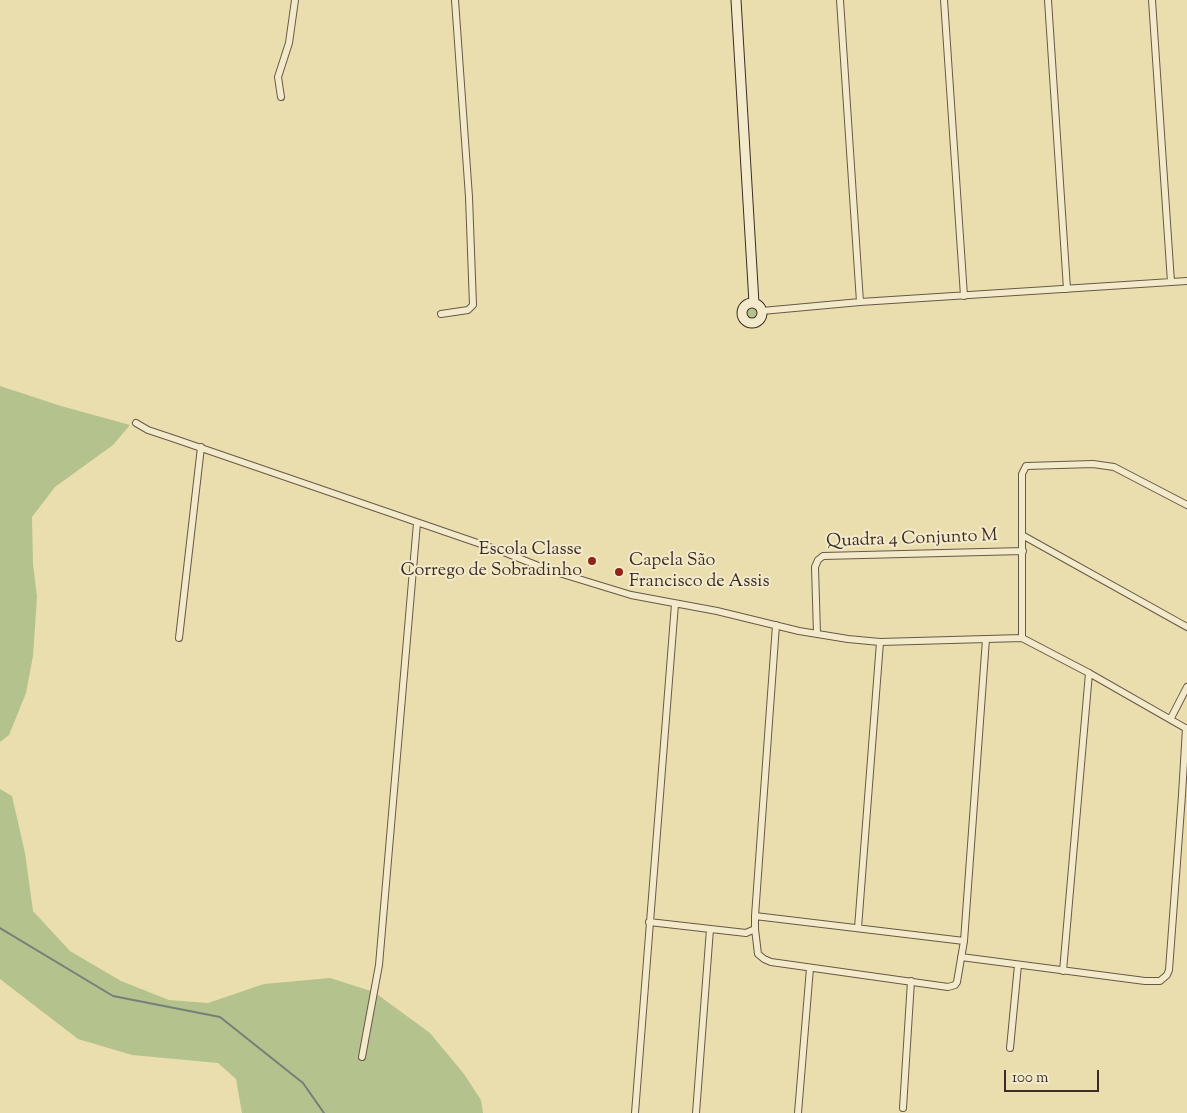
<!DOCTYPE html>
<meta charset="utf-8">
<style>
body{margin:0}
#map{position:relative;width:1187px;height:1113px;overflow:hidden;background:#ebdeae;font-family:"Sorts Mill Goudy",serif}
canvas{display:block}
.scale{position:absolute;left:1004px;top:1070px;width:95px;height:22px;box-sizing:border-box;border:2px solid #3d2b25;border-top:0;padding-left:6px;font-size:15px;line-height:18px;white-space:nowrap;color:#3d2b25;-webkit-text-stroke:4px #f2eaca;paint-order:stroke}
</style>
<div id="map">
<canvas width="1187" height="1113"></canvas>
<div class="scale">100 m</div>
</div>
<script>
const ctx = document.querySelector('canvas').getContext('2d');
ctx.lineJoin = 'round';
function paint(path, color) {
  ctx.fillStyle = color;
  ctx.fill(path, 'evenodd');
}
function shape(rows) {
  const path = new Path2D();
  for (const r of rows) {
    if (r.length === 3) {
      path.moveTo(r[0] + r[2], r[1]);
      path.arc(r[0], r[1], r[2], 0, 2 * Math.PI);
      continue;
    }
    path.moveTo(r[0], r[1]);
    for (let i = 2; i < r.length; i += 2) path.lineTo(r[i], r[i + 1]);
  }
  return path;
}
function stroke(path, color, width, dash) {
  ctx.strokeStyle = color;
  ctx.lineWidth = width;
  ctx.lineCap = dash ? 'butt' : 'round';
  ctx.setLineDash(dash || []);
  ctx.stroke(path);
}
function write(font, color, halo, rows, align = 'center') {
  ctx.font = font + ' "Sorts Mill Goudy",serif';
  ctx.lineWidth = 4;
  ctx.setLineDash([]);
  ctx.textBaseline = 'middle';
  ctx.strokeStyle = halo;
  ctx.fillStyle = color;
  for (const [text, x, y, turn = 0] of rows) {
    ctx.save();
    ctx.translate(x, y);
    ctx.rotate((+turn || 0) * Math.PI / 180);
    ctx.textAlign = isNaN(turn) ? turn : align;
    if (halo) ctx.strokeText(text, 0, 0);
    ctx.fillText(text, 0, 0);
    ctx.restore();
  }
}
paint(shape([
 [751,313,8],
 [0,386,61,406,130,425,113,445,55,487,32,517,33,564,37,597,33,656,26,693,9,735,0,742],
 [0,789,12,796,25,853,33,911,70,951,121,981,169,1000,208,1003,264,984,330,978,374,992,430,1033,464,1074,481,1100,483,1113,242,1113,236,1079,218,1063,132,1055,78,1039,0,979]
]), '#b4c28d');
stroke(shape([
 [0,928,113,996,220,1017,303,1083,324,1113]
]), '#748178', 2);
const street = shape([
 [840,0,860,302],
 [944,0,964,296],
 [1048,0,1067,289],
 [1152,0,1171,282],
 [281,97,278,77,289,43,295,0],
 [762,311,860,302,1187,281],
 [441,314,468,310,473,305,469,197,455,0],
 [136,423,148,430,172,438,501,551,546,569,631,595,717,611,799,631,848,639,880,642,1022,638,1089,673,1187,729],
 [1022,535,1187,627],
 [776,625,755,916,755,929,758,954,764,959,771,962,948,987,955,985,957,982,964,941,986,639],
 [817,634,815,567,818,560,823,556,1023,551],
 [179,638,201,447],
 [1022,638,1022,474,1026,466,1093,464,1114,467,1187,505],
 [1171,718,1187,687],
 [755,916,964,941],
 [649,922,746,933,755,929],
 [858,928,880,642],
 [961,957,1145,981,1160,981,1167,975,1169,970,1182,795,1186,728],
 [1063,971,1089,673],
 [1010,1048,1018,965],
 [362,1057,379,965,417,523],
 [903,1108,911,981],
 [635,1113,675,604],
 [696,1113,710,929],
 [798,1113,810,968]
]);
const secondary = shape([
 [736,0,754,303],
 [752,313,10]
]);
stroke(street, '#685847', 8);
stroke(secondary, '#3d2b25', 11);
stroke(street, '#f2eaca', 6);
stroke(secondary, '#f2eaca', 9);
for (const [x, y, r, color] of [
 [592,561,5,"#8f2418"],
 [619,572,5,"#8f2418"]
]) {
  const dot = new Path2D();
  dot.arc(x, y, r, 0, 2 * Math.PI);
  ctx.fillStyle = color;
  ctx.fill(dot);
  stroke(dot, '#f2eaca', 2);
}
write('18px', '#3d2b25', '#f2eaca', [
 ["Quadra 4 Conjunto M",912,540,-2]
]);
write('18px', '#3d2b25', '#f2eaca', [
 ["Escola Classe",582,551],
 ["Corrego de Sobradinho",582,572],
 ["Capela São",629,562,"left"],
 ["Francisco de Assis",629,583,"left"]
], 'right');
</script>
